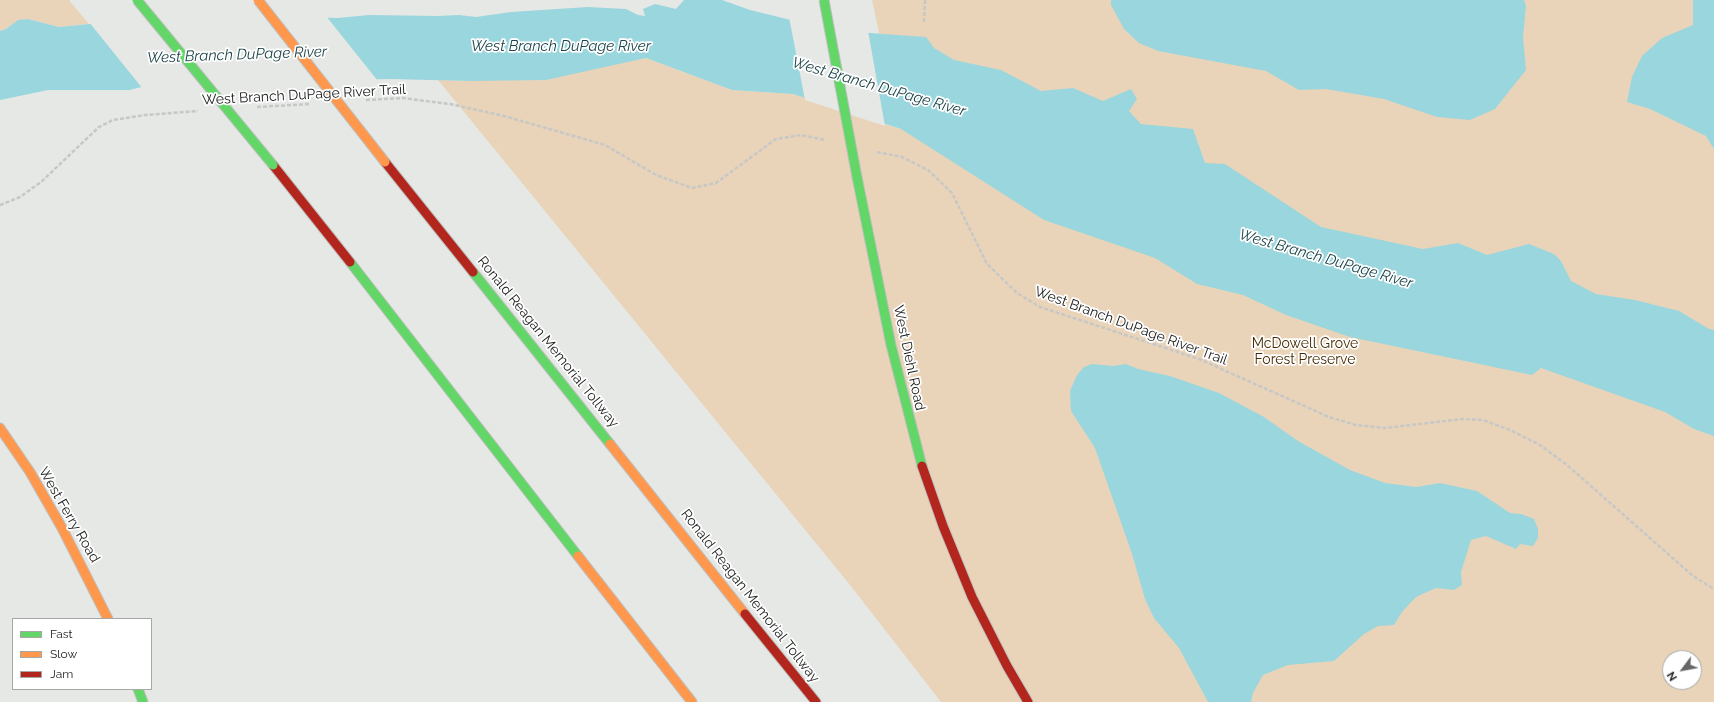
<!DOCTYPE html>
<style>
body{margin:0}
#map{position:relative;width:1714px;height:702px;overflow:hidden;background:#e6e8e5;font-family:Raleway,sans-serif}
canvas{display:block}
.legend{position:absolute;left:12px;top:618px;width:140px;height:72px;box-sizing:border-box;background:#fff;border:1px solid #a6a7a6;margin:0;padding:5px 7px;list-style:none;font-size:12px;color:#212321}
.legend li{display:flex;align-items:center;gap:8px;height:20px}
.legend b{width:20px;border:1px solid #a6a7a6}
.north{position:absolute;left:1662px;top:650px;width:40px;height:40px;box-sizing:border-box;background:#fff;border:1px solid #a6a7a6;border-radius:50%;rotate:238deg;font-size:11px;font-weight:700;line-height:16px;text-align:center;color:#212321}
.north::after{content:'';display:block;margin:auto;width:14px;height:18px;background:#666866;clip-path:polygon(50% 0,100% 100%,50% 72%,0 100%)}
</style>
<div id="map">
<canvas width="1714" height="702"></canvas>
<ul class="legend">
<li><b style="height:5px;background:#63d668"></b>Fast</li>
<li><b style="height:5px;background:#ff974d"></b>Slow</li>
<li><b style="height:5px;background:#b3261e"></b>Jam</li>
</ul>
<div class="north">N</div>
</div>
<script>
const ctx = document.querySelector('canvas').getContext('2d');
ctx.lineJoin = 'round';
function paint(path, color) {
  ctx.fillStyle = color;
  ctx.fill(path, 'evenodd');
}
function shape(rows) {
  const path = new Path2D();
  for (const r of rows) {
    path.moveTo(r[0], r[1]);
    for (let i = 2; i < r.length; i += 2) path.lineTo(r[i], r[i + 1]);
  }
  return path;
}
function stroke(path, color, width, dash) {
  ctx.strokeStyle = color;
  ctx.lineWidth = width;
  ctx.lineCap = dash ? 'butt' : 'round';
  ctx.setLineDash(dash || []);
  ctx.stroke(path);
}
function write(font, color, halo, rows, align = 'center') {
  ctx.font = font + ' Raleway,sans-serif';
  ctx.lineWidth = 3.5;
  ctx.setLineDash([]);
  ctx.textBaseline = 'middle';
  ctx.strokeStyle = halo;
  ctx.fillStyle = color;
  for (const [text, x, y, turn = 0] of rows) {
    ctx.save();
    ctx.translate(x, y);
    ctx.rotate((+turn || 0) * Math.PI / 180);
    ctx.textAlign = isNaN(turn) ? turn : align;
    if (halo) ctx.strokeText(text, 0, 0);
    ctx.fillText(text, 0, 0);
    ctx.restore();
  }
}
paint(shape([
 [0,0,69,0,89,24,59,27,28,19,18,20,6,29,0,31],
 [872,0,1714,0,1714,702,941,702,850,585,438,80,471,81,608,65,646,58,732,90,793,94,900,129],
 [1670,658,1694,658,1694,682,1670,682]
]), '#e9d4ba');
paint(shape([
 [684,0,722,0,750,10,791,20,870,33,926,37,934,48,954,60,1001,70,1041,91,1073,88,1103,101,1131,89,1137,99,1129,111,1141,124,1193,129,1205,163,1225,164,1321,227,1423,249,1458,243,1487,255,1529,244,1554,254,1561,261,1571,281,1596,294,1635,300,1679,311,1709,329,1714,330,1714,436,1694,429,1665,412,1541,368,1532,375,1350,337,1286,315,1243,295,1197,284,1155,258,1044,220,901,129,793,94,732,90,646,58,546,80,471,81,389,79,146,86,129,90,48,90,0,100,0,31,6,29,18,20,28,19,59,27,89,24,308,17,337,18,369,15,437,16,459,15,476,17,511,12,588,7,626,9,638,15,645,16,643,9,655,4,676,9],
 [1111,0,1524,0,1526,6,1523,37,1526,70,1495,109,1470,120,1437,117,1384,99,1326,89,1299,90,1266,71,1158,51,1139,43,1124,29,1111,5],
 [1693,0,1714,0,1714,149,1706,136,1650,109,1627,102,1632,77,1642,56,1662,38,1693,25],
 [1092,364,1114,366,1126,364,1138,369,1170,376,1219,393,1264,417,1298,441,1350,470,1385,483,1416,487,1440,483,1477,491,1510,513,1521,514,1534,519,1538,529,1538,538,1533,546,1520,544,1516,549,1486,536,1471,540,1461,572,1462,585,1454,590,1436,588,1416,597,1402,612,1394,625,1378,626,1364,634,1334,661,1288,665,1263,675,1253,693,1251,702,1208,702,1179,648,1154,618,1145,599,1132,554,1095,448,1071,411,1070,391,1077,375,1084,367]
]), '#9ad6dd');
paint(shape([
 [308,15,326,16,378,81,143,89,89,22],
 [789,17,868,31,885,126,805,100]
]), '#e6e8e5');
const fast = shape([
 [857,177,891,345,922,466],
 [350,262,578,556],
 [473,272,610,444],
 [138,689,143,702]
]);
const slow = shape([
 [0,428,30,472,62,528,108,619],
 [610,444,745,614],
 [578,556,692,702]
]);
const jam = shape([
 [385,162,473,272],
 [273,165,350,262],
 [922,466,943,526,972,597,1007,666,1028,702],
 [745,614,816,702]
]);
stroke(fast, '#bfc0be', 11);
stroke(slow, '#bfc0be', 11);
stroke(jam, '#bfc0be', 11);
stroke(shape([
 [924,22,925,0],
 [366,100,403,98,450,104,504,116,605,145,656,175,692,188,716,183,776,139,801,135,825,140],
 [257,107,310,104],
 [877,152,902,157,928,170,952,193,987,264,1017,293,1040,307,1199,359,1329,417,1356,425,1385,428,1462,419,1483,420,1510,430,1540,445,1567,465,1693,576,1714,589],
 [0,205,20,197,41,182,99,127,113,120,145,115,198,111]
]), '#c7c8c6', 2.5, [4, 2]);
stroke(fast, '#63d668', 9);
stroke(slow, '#ff974d', 9);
stroke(jam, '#b3261e', 9);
const fastBridge = shape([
 [137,0,273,165],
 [824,0,857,177]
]);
const slowBridge = shape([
 [258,0,385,162]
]);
stroke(fastBridge, '#bfc0be', 11, []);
stroke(slowBridge, '#bfc0be', 11, []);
stroke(fastBridge, '#63d668', 9);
stroke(slowBridge, '#ff974d', 9);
write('14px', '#212321', '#fff', [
 ["West Branch DuPage River Trail",304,95,-3],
 ["West Branch DuPage River Trail",1131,326,20],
 ["Ronald Reagan Memorial Tollway",548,342,51],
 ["West Diehl Road",909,358,78],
 ["West Ferry Road",69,515,60],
 ["Ronald Reagan Memorial Tollway",750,596,52]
]);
write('14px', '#452800', '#fff', [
 ["McDowell Grove",1305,344],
 ["Forest Preserve",1305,360]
]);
write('italic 15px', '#1c4449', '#fff', [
 ["West Branch DuPage River",561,46],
 ["West Branch DuPage River",237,55,-2],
 ["West Branch DuPage River",879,87,16],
 ["West Branch DuPage River",1326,259,16]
]);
</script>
